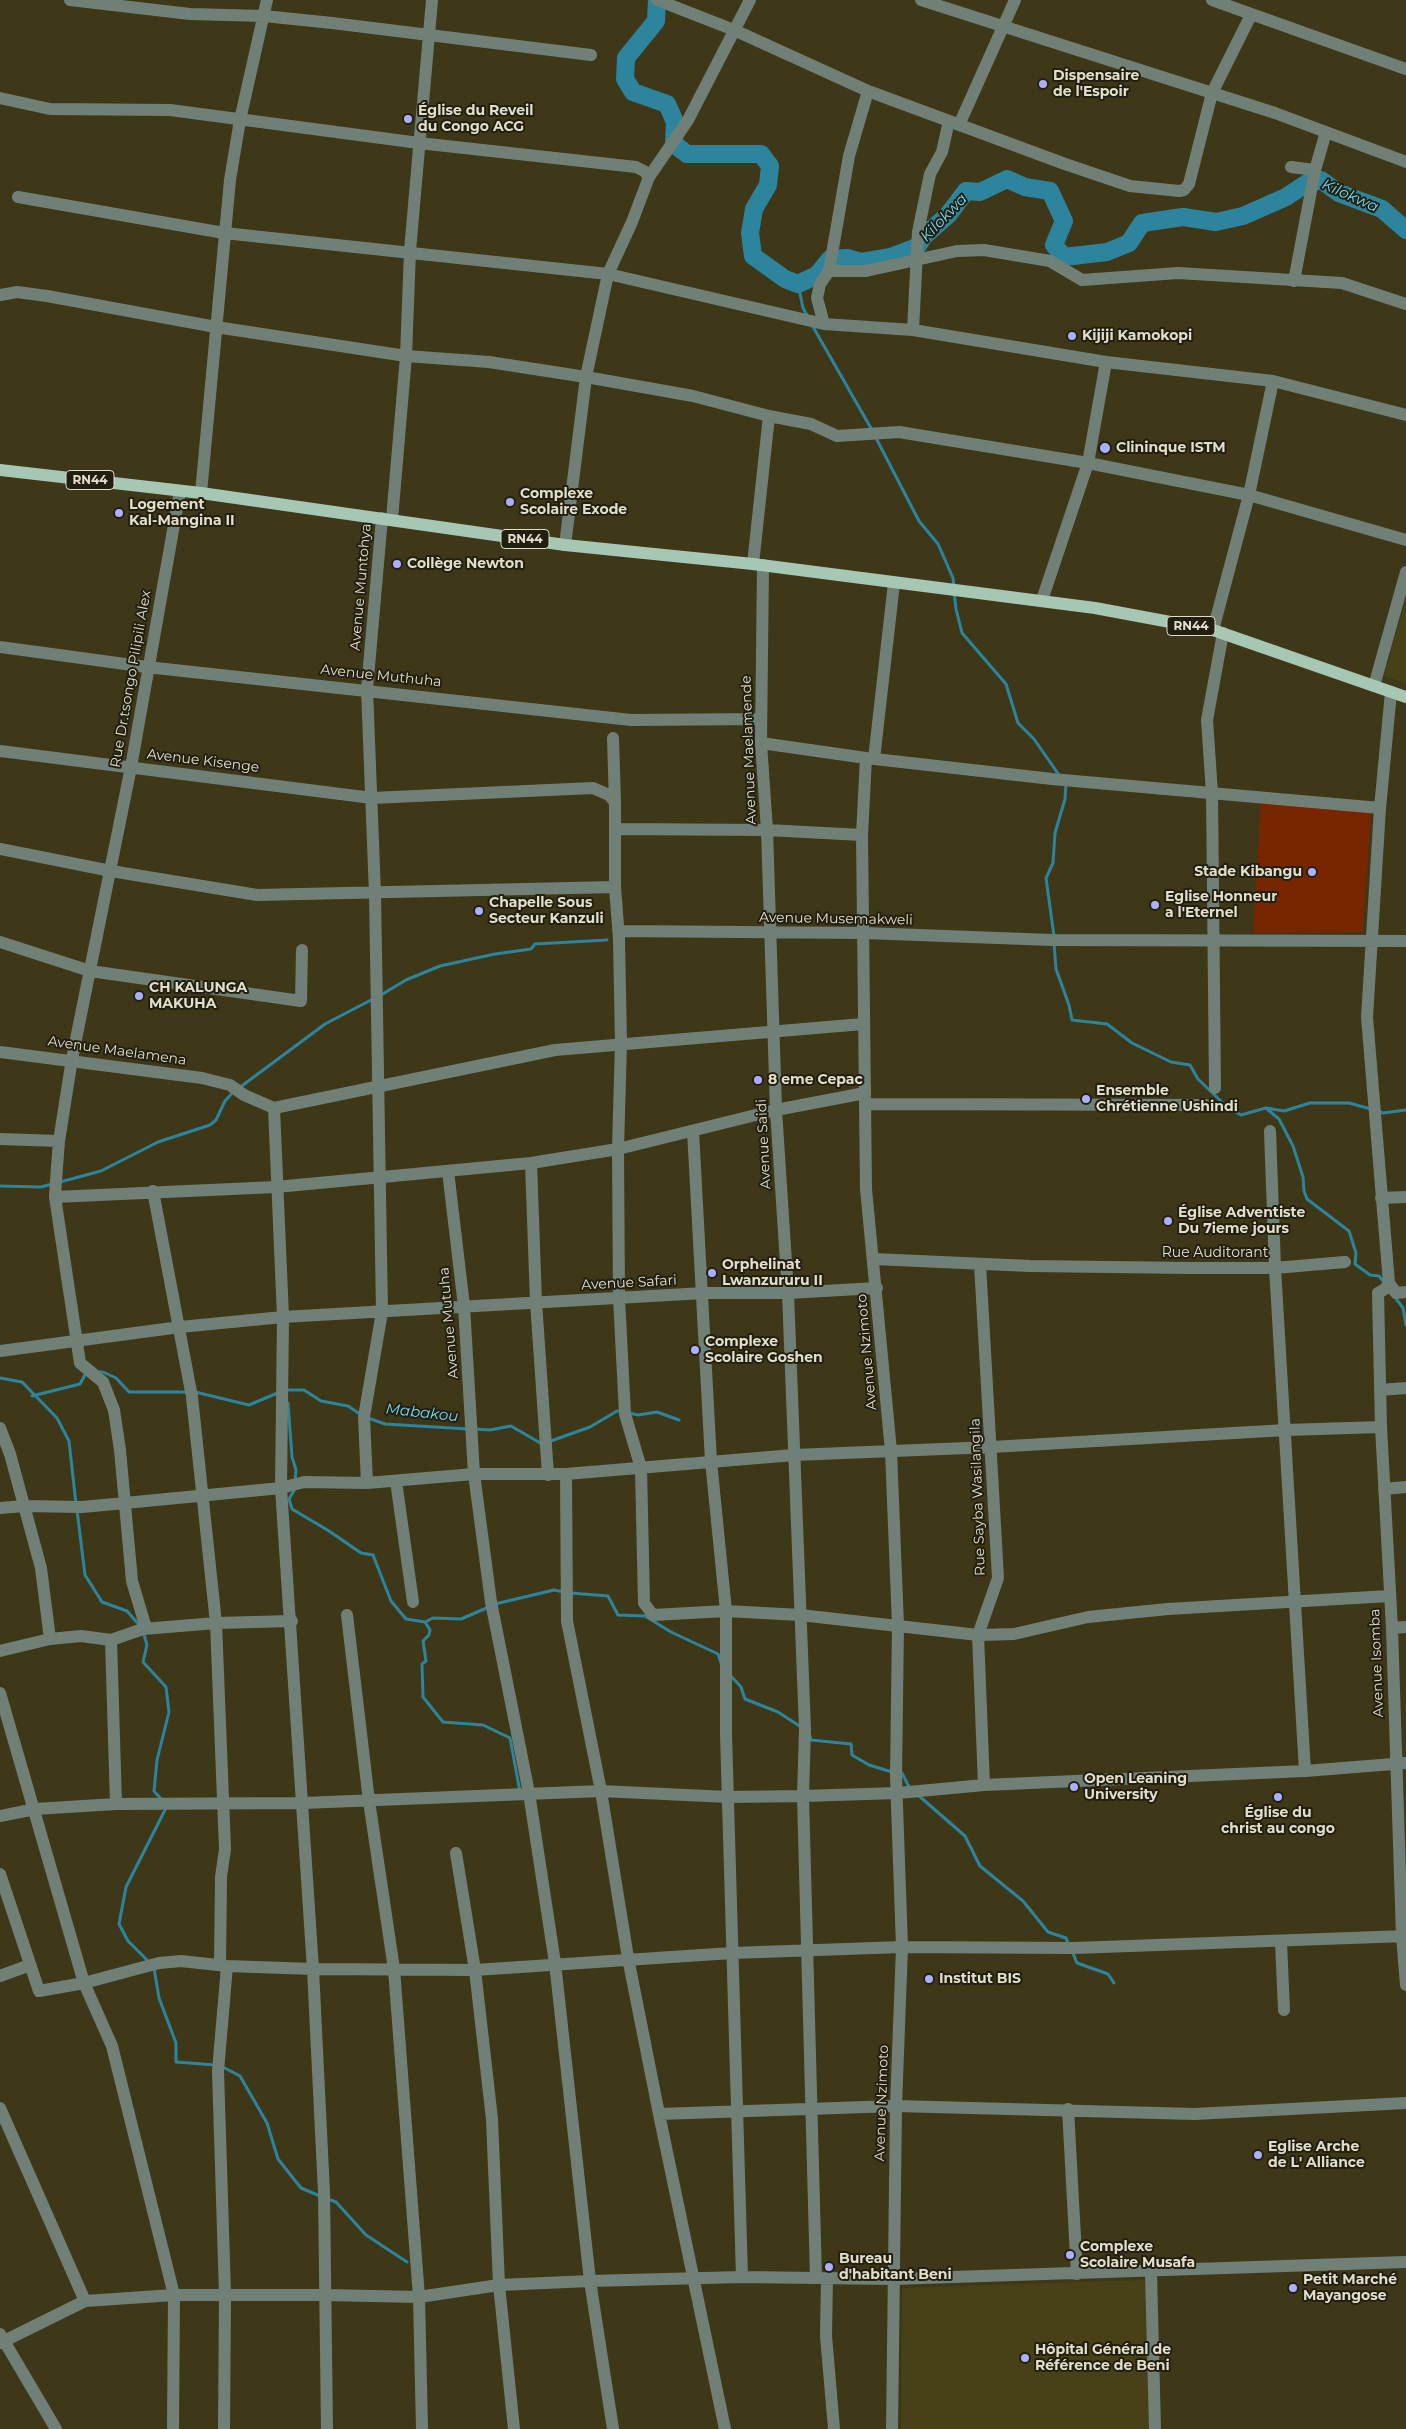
<!DOCTYPE html>
<meta charset="utf-8">
<style>
body{margin:0}
canvas{display:block;background:#3e3818}
</style>
<canvas width="1406" height="2429"></canvas>
<script>
const ctx = document.querySelector('canvas').getContext('2d');
ctx.lineJoin = 'round';
function paint(path, color) {
  ctx.fillStyle = color;
  ctx.fill(path, 'evenodd');
}
function shape(rows) {
  const path = new Path2D();
  for (const r of rows) {
    path.moveTo(r[0], r[1]);
    for (let i = 2; i < r.length; i += 2) path.lineTo(r[i], r[i + 1]);
  }
  return path;
}
function stroke(path, color, width, dash) {
  ctx.strokeStyle = color;
  ctx.lineWidth = width;
  ctx.lineCap = dash ? 'butt' : 'round';
  ctx.setLineDash(dash || []);
  ctx.stroke(path);
}
function write(font, color, halo, rows, align = 'center') {
  ctx.font = font + ' Montserrat,sans-serif';
  ctx.lineWidth = 4;
  ctx.setLineDash([]);
  ctx.textBaseline = 'middle';
  ctx.strokeStyle = halo;
  ctx.fillStyle = color;
  for (const [text, x, y, turn = 0] of rows) {
    ctx.save();
    ctx.translate(x, y);
    ctx.rotate((+turn || 0) * Math.PI / 180);
    ctx.textAlign = isNaN(turn) ? turn : align;
    if (halo) ctx.strokeText(text, 0, 0);
    ctx.fillText(text, 0, 0);
    ctx.restore();
  }
}
paint(shape([
 [1406,600,1406,683,1384,676],
 [1147,2280,1150,2429,901,2429,902,2288]
]), '#484118');
paint(shape([
 [1261,800,1371,812,1363,932,1253,933]
]), '#772600');
stroke(shape([
 [798,284,803,308,808,317],
 [812,325,872,430],
 [876,438,919,521,938,544,953,578,954,586],
 [954,592,956,609,962,633,1006,684,1018,723,1034,739,1059,775],
 [1054,936,1046,878,1053,863,1055,833,1065,799,1066,784],
 [1054,943,1056,969,1069,1005,1072,1020,1107,1024,1132,1043,1171,1062,1190,1065,1198,1079,1226,1106,1241,1115,1266,1108,1284,1111,1310,1103,1349,1103,1371,1109],
 [381,995,406,980,440,966,495,954,531,949,535,944,607,940],
 [239,1088,325,1024,373,999],
 [1267,1109,1279,1119,1293,1146,1303,1177,1304,1191,1307,1199,1349,1231,1356,1253,1355,1264,1370,1275,1379,1276,1383,1281],
 [1377,1111,1383,1113,1406,1110],
 [60,1182,101,1171,158,1142,210,1125,216,1120,225,1101,234,1091],
 [0,1186,41,1187,52,1184],
 [1394,1296,1403,1308,1406,1325],
 [98,1372,103,1372,116,1378,129,1392,189,1392],
 [0,1378,22,1382,57,1418,69,1441,76,1504],
 [285,1390,304,1390,321,1401,348,1406,360,1414],
 [195,1392,249,1405,280,1392],
 [32,1396,80,1384,86,1373],
 [288,1403,292,1457,296,1470,295,1480],
 [629,1413,638,1415,657,1412,679,1420],
 [368,1418,385,1424,468,1429],
 [474,1429,490,1430,511,1426,542,1444],
 [548,1442,590,1427,617,1411,623,1411],
 [295,1489,289,1499,292,1509,329,1531,361,1553,373,1555,391,1601,406,1619,425,1622,433,1618,461,1619,489,1607],
 [77,1510,85,1575,102,1602,127,1611,140,1626],
 [571,1593,608,1596,618,1615,645,1616,671,1632,718,1654,721,1663],
 [495,1604,554,1590,564,1592],
 [425,1622,430,1630,429,1635,423,1641,426,1661,422,1664,423,1697,443,1722,483,1725,510,1738,520,1792],
 [143,1631,147,1645,143,1662,166,1687,169,1712,157,1760,154,1791,162,1800],
 [730,1675,741,1687,745,1699,778,1712,801,1727],
 [810,1736,811,1740,851,1744,852,1755,869,1765,892,1772],
 [898,1773,902,1773,910,1789],
 [918,1795,965,1836,980,1866,1023,1901,1048,1932,1066,1938,1069,1946],
 [1072,1951,1077,1963,1108,1974,1114,1983],
 [148,1961,128,1941,119,1924,126,1887,166,1808],
 [154,1968,159,1998,176,2043,176,2062,215,2065],
 [221,2066,240,2076,267,2123,278,2159,301,2188,320,2196],
 [328,2199,336,2202,366,2235,407,2262]
]), '#2c859d', 3);
stroke(shape([
 [657,0,656,21,626,58,625,79,633,92,667,104,675,122,674,144,687,154,761,154,770,166,768,185,754,209,750,233,753,256,785,279,798,284,817,275,830,259,847,258,861,262,891,257,917,247,924,236,948,215,966,191,980,192,1007,179,1025,187,1050,191,1064,221,1054,245,1064,257,1107,252,1129,243,1142,223,1183,217,1216,222,1243,216,1286,197,1307,183,1321,180,1339,193,1382,209,1406,230]
]), '#2c859d', 18);
stroke(shape([
 [70,0,190,14,264,16,332,23,591,55],
 [657,0,734,30,868,91,1065,164,1130,186,1179,191,1184,190,1189,184,1212,93,1251,15],
 [921,0,1275,113,1406,162],
 [1212,0,1406,69],
 [0,98,50,109,170,110,419,143,636,167,644,171,649,177,632,222,608,274,586,377,565,545],
 [959,125,1015,0],
 [1291,167,1315,170,1326,132],
 [649,177,688,120,750,0],
 [18,197,224,233,608,274,824,324,913,330,1106,362,1273,381,1406,415],
 [829,271,866,271,957,251,984,250,1050,261,1082,280,1178,273,1342,283,1406,304],
 [1294,281,1315,170],
 [0,295,17,292,47,296,216,327,406,356,489,362,586,377,693,396,769,416,811,424,837,436,899,432,1088,463,1249,495,1406,540],
 [824,324,817,298,820,284,829,271,849,156,868,91],
 [913,330,918,232,930,174,942,152,949,121],
 [201,493,230,180,240,120,267,0],
 [392,519,406,356,410,251,432,0],
 [753,564,769,416],
 [763,565,761,743,767,830,776,1110,788,1293,805,1729,803,1796,816,2278],
 [1042,600,1088,463,1106,362],
 [1213,630,1249,495,1273,381],
 [0,647,147,667,631,720,760,719],
 [1374,686,1406,572],
 [1391,692,1380,808,1367,1017,1389,1283,1385,1289,1378,1293,1381,1427,1392,1628,1402,1936,1406,1985],
 [613,738,615,802],
 [761,743,866,758,1052,779,1380,808],
 [0,751,372,798,593,788,609,795,615,802,615,887,619,939,621,1043,618,1149,619,1298,625,1414,641,1468,644,1603,653,1615,726,1611,800,1615,978,1635,1014,1634,1088,1617,1168,1609,1389,1596],
 [866,758,862,835,866,1189,891,1451,898,1625,896,1777,902,1947,896,2106,892,2429],
 [874,759,894,583],
 [616,829,767,830,862,835],
 [0,849,111,871,257,895,615,887],
 [619,931,864,933,1052,940,1406,941],
 [0,942,90,971,301,1001,302,950],
 [0,1052,202,1078,230,1085,244,1095,274,1108,555,1050,863,1024],
 [1215,1088,1212,793,1207,720,1223,633],
 [865,1104,1206,1105],
 [274,1108,283,1317,281,1488,313,1969,324,2192,327,2429],
 [693,1131,711,1461,726,1611,726,1734,742,2277],
 [1270,1131,1275,1268,1305,1771],
 [0,1139,59,1141],
 [531,1163,536,1302,548,1475],
 [448,1171,464,1306,474,1474,491,1602,529,1793,555,1963,590,2281,613,2429],
 [153,1191,192,1397,216,1623,225,1849,221,1877,220,1965],
 [55,1197,276,1187,531,1163,618,1149,776,1110,865,1093],
 [1381,1198,1406,1197],
 [874,1259,1030,1266,1190,1268,1275,1268,1345,1262],
 [980,1264,998,1578,978,1635,984,1785],
 [1389,1283,1396,1293,1406,1292],
 [0,1351,180,1327,283,1317,704,1293,788,1293,877,1288],
 [1380,1390,1406,1388],
 [0,1428,10,1454,41,1568,50,1639],
 [566,1474,567,1621,601,1791,628,1958,659,2114,725,2429],
 [396,1481,413,1602],
 [367,1483,364,1417,382,1312,375,894,367,689,382,518],
 [1384,1489,1406,1487],
 [0,1508,24,1506,82,1507,125,1503,281,1488,304,1482,367,1483,474,1474,566,1474,794,1455,992,1447,1286,1430,1381,1427],
 [347,1615,369,1801,394,1969,419,2297,422,2429],
 [146,1628,132,1581,120,1450,114,1410,103,1382,80,1363,55,1197,56,1180,59,1141,72,1059,131,767,180,491],
 [1392,1628,1406,1627],
 [111,1640,116,1804],
 [0,1651,50,1639,81,1636,111,1640,143,1629,216,1623,292,1621],
 [0,1693,84,1983,112,2046,174,2295,173,2429],
 [0,1816,35,1809,116,1804,303,1803,601,1791,728,1797,803,1796,898,1793,984,1785,1305,1771,1406,1763],
 [456,1853,475,1970,492,2119,499,2285,514,2429],
 [0,1874,39,1991,84,1983,159,1963,181,1961,227,1966,313,1969,475,1970,732,1953,902,1947,1074,1948,1406,1936],
 [1281,1942,1284,2010],
 [0,1976,30,1965],
 [0,2108,85,2301],
 [1068,2109,1077,2274],
 [659,2114,896,2106,1195,2114,1406,2103],
 [1151,2272,1155,2429],
 [827,2278,826,2336,834,2429],
 [0,2334,56,2429],
 [0,2343,85,2301,174,2295,325,2295,419,2297,499,2285,590,2281,742,2277,893,2279,1406,2262],
 [224,2429,225,2294,218,2071,227,1966]
]), '#708077', 12);
stroke(shape([
 [0,470,201,493,565,545,753,564,1095,608,1213,630,1406,697]
]), '#a7c7b5', 12);
for (const [x, y, r, color] of [
 [1043,84,5,"#aab0fb"],
 [408,119,5,"#aab0fb"],
 [1072,336,5,"#aab0fb"],
 [1105,448,6,"#aab0fb"],
 [510,502,5,"#aab0fb"],
 [119,513,5,"#aab0fb"],
 [397,564,5,"#aab0fb"],
 [1312,872,5,"#aab0fb"],
 [1155,905,5,"#aab0fb"],
 [479,911,5,"#aab0fb"],
 [139,996,5,"#aab0fb"],
 [758,1080,5,"#aab0fb"],
 [1086,1099,5,"#aab0fb"],
 [1168,1221,5,"#aab0fb"],
 [712,1273,5,"#aab0fb"],
 [695,1350,5,"#aab0fb"],
 [1074,1787,5,"#aab0fb"],
 [1278,1797,5,"#aab0fb"],
 [929,1979,5,"#aab0fb"],
 [1258,2155,5,"#aab0fb"],
 [1070,2255,5,"#aab0fb"],
 [829,2267,5,"#aab0fb"],
 [1293,2288,5,"#aab0fb"],
 [1025,2358,5,"#aab0fb"]
]) {
  const dot = new Path2D();
  dot.arc(x, y, r, 0, 2 * Math.PI);
  ctx.fillStyle = color;
  ctx.fill(dot);
  stroke(dot, '#221f11', 2);
}
for (const [x, y, w] of [
 [90,480,48],
 [525,539,48],
 [1191,626,48]
]) {
  const box = new Path2D();
  box.roundRect(x - w / 2, y - 9.5, w, 19, 4);
  ctx.fillStyle = '#221f11';
  ctx.fill(box);
  stroke(box, '#e1decb', 1);
}
write('bold 12px', '#e1decb', null, [
 ["RN44",90,480],
 ["RN44",525,539],
 ["RN44",1191,626]
]);
write('bold 14px', '#e1decb', '#221f11', [
 ["Dispensaire",1053,76],
 ["de l'Espoir",1053,92],
 ["Église du Reveil",418,111],
 ["du Congo ACG",418,127],
 ["Kijiji Kamokopi",1082,336],
 ["Clininque ISTM",1116,448],
 ["Complexe",520,494],
 ["Scolaire Exode",520,510],
 ["Logement",129,505],
 ["Kal-Mangina II",129,521],
 ["Collège Newton",407,564],
 ["Stade Kibangu",1302,872,"right"],
 ["Eglise Honneur",1165,897],
 ["a l'Eternel",1165,913],
 ["Chapelle Sous",489,903],
 ["Secteur Kanzuli",489,919],
 ["CH KALUNGA",149,988],
 ["MAKUHA",149,1004],
 ["8 eme Cepac",768,1080],
 ["Ensemble",1096,1091],
 ["Chrétienne Ushindi",1096,1107],
 ["Église Adventiste",1178,1213],
 ["Du 7ieme jours",1178,1229],
 ["Orphelinat",722,1265],
 ["Lwanzururu II",722,1281],
 ["Complexe",705,1342],
 ["Scolaire Goshen",705,1358],
 ["Open Leaning",1084,1779],
 ["University",1084,1795],
 ["Église du",1278,1813,"center"],
 ["christ au congo",1278,1829,"center"],
 ["Institut BIS",939,1979],
 ["Eglise Arche",1268,2147],
 ["de L' Alliance",1268,2163],
 ["Complexe",1080,2247],
 ["Scolaire Musafa",1080,2263],
 ["Bureau",839,2259],
 ["d'habitant Beni",839,2275],
 ["Petit Marché",1303,2280],
 ["Mayangose",1303,2296],
 ["Hôpital Général de",1035,2350],
 ["Référence de Beni",1035,2366]
], 'left');
write('14px', '#e1decb', '#221f11', [
 ["Avenue Muntohya",361,587,-85],
 ["Avenue Muthuha",381,676,6],
 ["Rue Dr.tsongo Pilipili Alex",131,679,-80],
 ["Avenue Maelamende",749,750,-92],
 ["Avenue Kisenge",203,761,7],
 ["Avenue Musemakweli",836,919,1],
 ["Avenue Maelamena",117,1051,8],
 ["Avenue Saidi",764,1144,-93],
 ["Rue Auditorant",1215,1253],
 ["Avenue Safari",629,1283,-3],
 ["Avenue Mutuha",449,1323,-95],
 ["Avenue Nzimoto",867,1352,-95],
 ["Rue Sayba Wasilangila",978,1497,-92],
 ["Avenue Isomba",1377,1663,-92],
 ["Avenue Nzimoto",882,2103,-88]
]);
write('italic 15px', '#71dbfb', '#221f11', [
 ["Kilokwa",1350,196,24],
 ["Kilokwa",944,218,-46],
 ["Mabakou",422,1413,6]
]);
</script>
